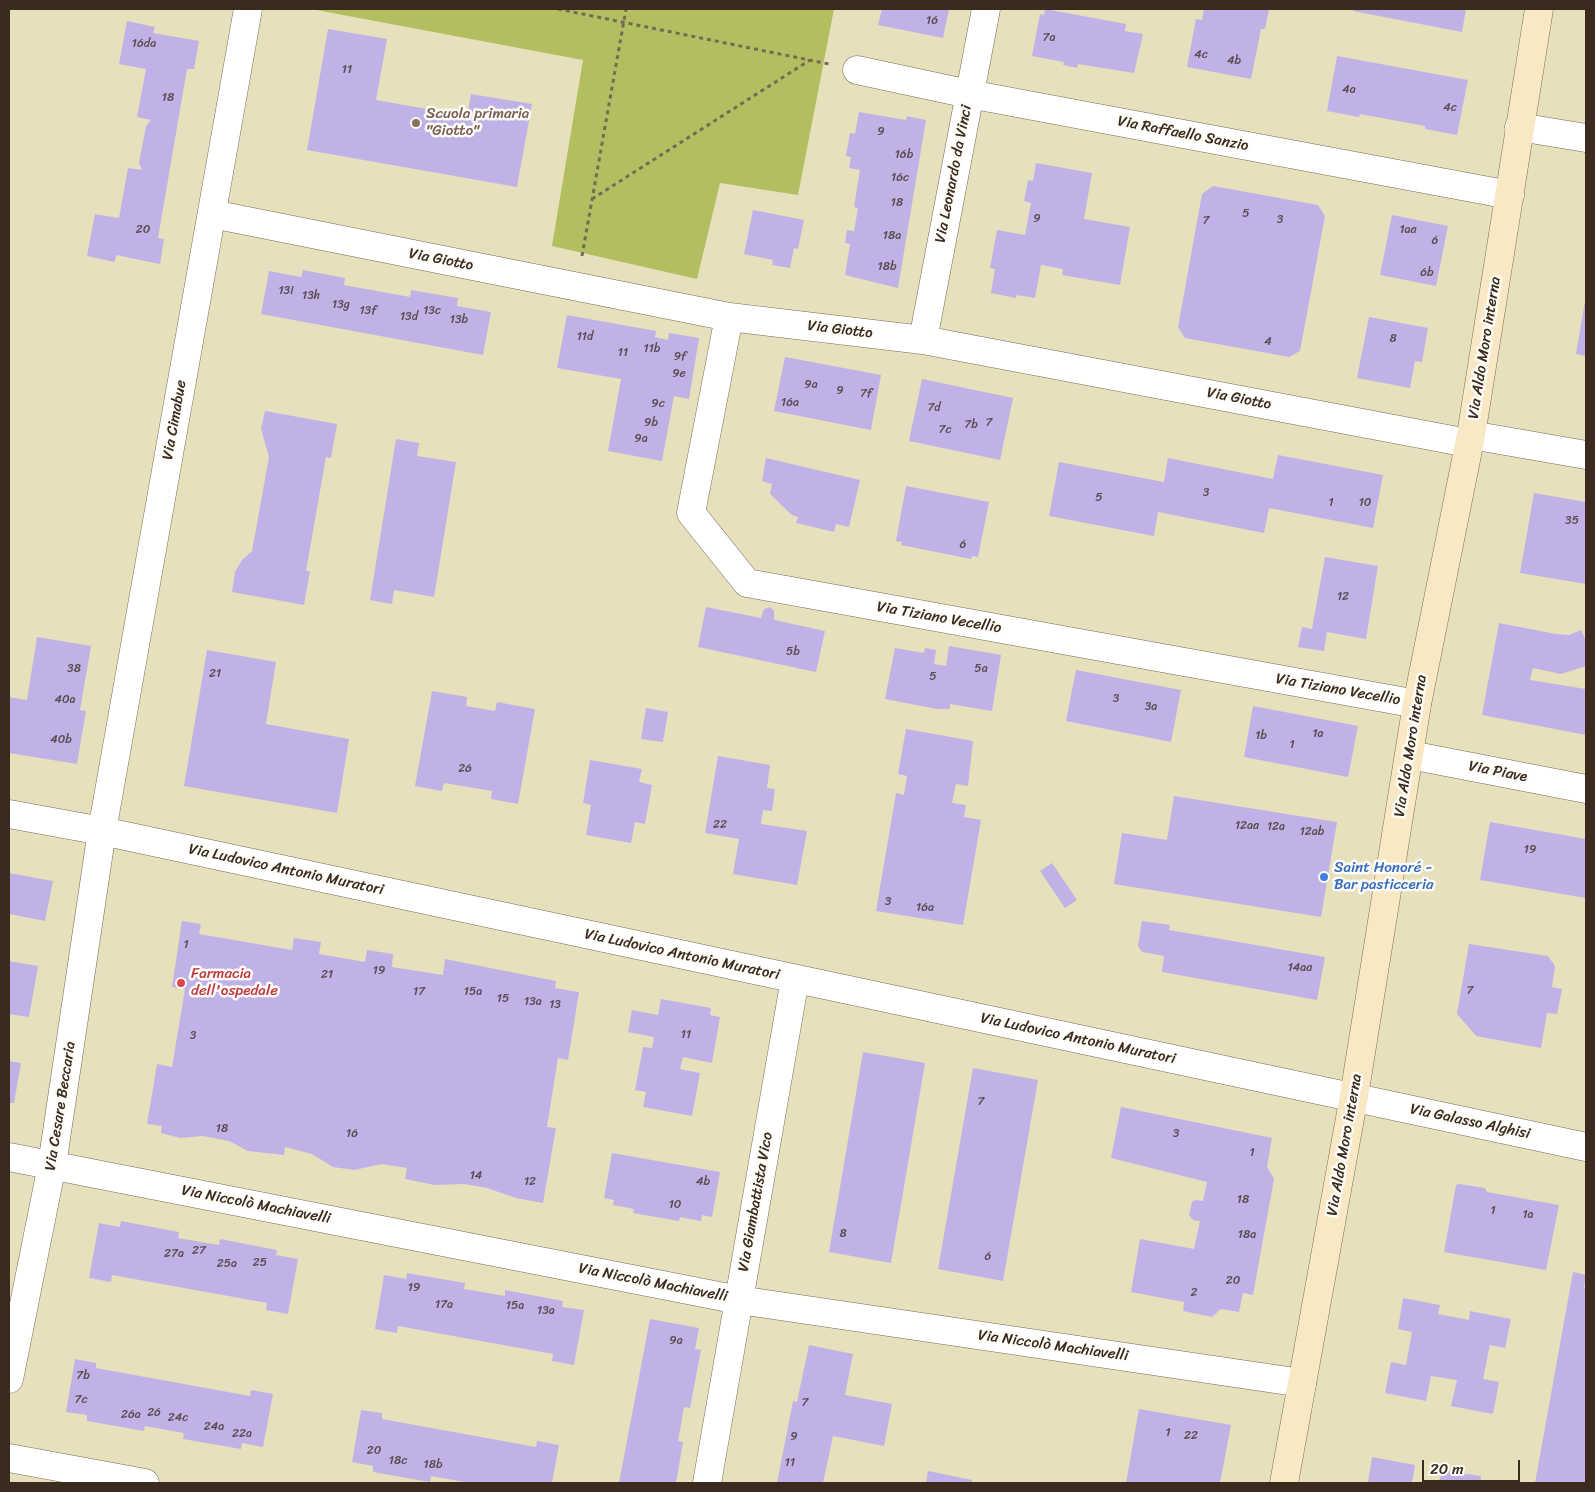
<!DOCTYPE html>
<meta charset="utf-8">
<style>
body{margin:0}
#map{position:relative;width:1595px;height:1492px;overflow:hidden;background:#e7e0bc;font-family:Sriracha,sans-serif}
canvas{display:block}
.frame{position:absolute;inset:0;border:10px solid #3b2a1e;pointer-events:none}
.scale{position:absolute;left:1422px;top:1460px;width:98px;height:22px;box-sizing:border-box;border:2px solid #3b2a1e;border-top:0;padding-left:6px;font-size:15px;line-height:18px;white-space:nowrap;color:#3b2a1e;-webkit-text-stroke:4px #fdfcf7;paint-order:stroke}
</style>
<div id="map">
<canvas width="1595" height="1492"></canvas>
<div class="frame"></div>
<div class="scale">20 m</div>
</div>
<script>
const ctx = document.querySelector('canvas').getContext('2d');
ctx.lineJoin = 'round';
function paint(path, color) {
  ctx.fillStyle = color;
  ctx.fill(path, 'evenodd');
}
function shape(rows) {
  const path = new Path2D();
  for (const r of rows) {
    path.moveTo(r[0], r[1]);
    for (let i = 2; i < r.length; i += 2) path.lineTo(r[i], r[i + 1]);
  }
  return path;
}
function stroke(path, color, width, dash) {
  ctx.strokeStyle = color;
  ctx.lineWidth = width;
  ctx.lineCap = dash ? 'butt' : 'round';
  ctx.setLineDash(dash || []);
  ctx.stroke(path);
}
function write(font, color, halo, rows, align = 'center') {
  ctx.font = font + ' Sriracha,sans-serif';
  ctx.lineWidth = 5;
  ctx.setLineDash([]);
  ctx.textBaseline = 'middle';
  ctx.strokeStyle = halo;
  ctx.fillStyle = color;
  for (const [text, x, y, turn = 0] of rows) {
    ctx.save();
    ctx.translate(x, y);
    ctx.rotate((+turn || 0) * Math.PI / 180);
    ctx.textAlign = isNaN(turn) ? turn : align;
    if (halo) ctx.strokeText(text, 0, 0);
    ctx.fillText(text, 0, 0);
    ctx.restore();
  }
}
paint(shape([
 [311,9,834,9,798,195,720,183,697,279,552,246,583,60]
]), '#b2be60');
paint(shape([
 [882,9,949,9,943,38,878,25],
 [1045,9,1126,24,1125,31,1143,34,1134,73,1078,64,1077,68,1063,65,1064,62,1032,56,1040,14,1044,15],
 [1204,9,1269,9,1265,29,1261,29,1251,79,1187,67,1196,19,1202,20],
 [1353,9,1466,9,1462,32,1353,11],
 [127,21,155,27,153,33,199,41,194,69,187,69,158,238,164,239,160,264,116,255,115,262,87,256,95,214,119,218,128,168,142,170,139,163,146,126,151,120,137,117,146,69,119,64],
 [328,29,387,39,376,100,467,116,471,94,532,104,517,187,307,150],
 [1337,56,1468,80,1457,135,1425,129,1425,126,1360,114,1359,117,1327,111],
 [859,112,906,120,907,116,926,120,898,288,845,275,850,244,845,243,847,230,854,231,858,208,854,207,860,170,849,168,851,157,846,156,850,133,855,134],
 [1036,163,1092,173,1084,219,1130,227,1120,285,1062,275,1063,269,1041,265,1035,298,1017,295,1016,298,991,293,995,269,990,268,997,230,1025,235,1031,203,1024,201,1028,180,1033,181],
 [1213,186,1318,205,1325,216,1300,351,1289,357,1185,338,1178,327,1202,194],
 [753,210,804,220,798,249,794,248,790,268,772,265,773,260,744,254],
 [1392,215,1448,226,1436,286,1380,275],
 [303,270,345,278,344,285,410,297,411,290,458,298,457,306,491,312,483,355,261,314,269,271,301,277],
 [1585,301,1586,301,1586,356,1576,354],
 [567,315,656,331,655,337,668,340,669,333,699,338,689,399,674,396,662,461,608,451,621,379,557,368],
 [1369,317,1428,328,1422,362,1415,361,1410,388,1357,378],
 [785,357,881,375,871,430,774,411],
 [922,379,1013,398,1000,460,909,441],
 [265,411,337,424,331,458,326,457,306,571,310,571,304,605,232,592,235,572,242,560,252,551,269,457,261,429],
 [396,439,419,443,417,456,456,462,434,597,394,590,392,604,370,600],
 [1278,455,1383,475,1373,528,1269,508,1264,533,1158,512,1154,536,1049,516,1059,462,1164,482,1168,458,1273,479],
 [766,458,860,480,849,527,836,524,834,532,796,523,798,517,792,515,770,494,772,484,762,481],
 [906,486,989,502,978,557,972,556,971,559,901,545,902,542,896,541],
 [1534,493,1586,502,1586,584,1520,573],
 [1325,557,1378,566,1366,639,1327,632,1324,651,1298,647,1302,627,1312,629],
 [706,607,761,618,764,609,770,607,774,611,774,620,825,631,816,672,698,647],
 [1499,623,1556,634,1569,635,1581,630,1586,641,1586,666,1561,674,1533,668,1530,680,1586,689,1586,735,1482,715],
 [37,637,91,646,80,710,86,711,77,764,9,753,9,697,27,700],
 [949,646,1001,655,992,711,950,704,950,709,937,709,885,699,895,648,924,653,925,648,936,650,934,664,946,666],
 [207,650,276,662,266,724,349,739,337,813,184,786],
 [1076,670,1181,690,1171,742,1066,721],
 [432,691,467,697,466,706,495,711,497,702,535,709,518,804,491,799,492,791,444,783,442,791,415,786],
 [1253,706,1358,726,1348,777,1244,757],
 [646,708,668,712,663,742,641,739],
 [906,729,973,741,968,786,956,784,952,803,966,805,964,817,981,820,963,925,876,911,896,793,904,795,907,776,898,774],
 [718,756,770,765,767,788,775,789,772,811,763,810,761,824,807,831,797,885,733,874,739,839,705,833],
 [590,760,642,769,639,782,652,785,645,824,635,822,631,843,586,835,591,805,583,803],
 [1174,796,1337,822,1321,917,1114,884,1122,833,1167,840],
 [1490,822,1586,839,1586,898,1480,880],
 [1052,863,1077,900,1065,908,1040,871],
 [9,873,53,881,45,921,9,914],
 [182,921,201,924,199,934,292,950,294,938,321,942,319,954,365,962,367,950,393,954,392,967,443,975,445,959,556,981,555,988,579,992,568,1060,558,1058,547,1127,556,1128,543,1203,516,1198,487,1188,464,1184,435,1185,405,1179,407,1168,382,1164,354,1170,333,1167,312,1154,285,1147,284,1155,248,1151,229,1141,203,1136,180,1138,161,1133,162,1126,147,1124,157,1064,172,1067,185,989,172,987],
 [1142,921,1170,925,1169,930,1325,957,1317,1000,1162,972,1164,956,1142,952,1138,946],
 [1469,944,1548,956,1555,966,1552,987,1562,989,1557,1014,1547,1013,1541,1048,1476,1036,1457,1014],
 [9,961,38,966,29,1017,9,1014],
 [661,999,711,1008,710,1015,720,1017,712,1063,683,1057,680,1069,700,1073,692,1116,643,1107,646,1092,635,1090,643,1047,652,1048,654,1037,628,1032,632,1010,658,1015],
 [863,1052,925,1063,891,1263,829,1252],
 [9,1061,21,1063,14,1103,9,1103],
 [973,1068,1038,1080,1003,1281,938,1269],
 [1121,1107,1272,1138,1267,1167,1274,1179,1253,1295,1243,1293,1239,1312,1221,1309,1212,1317,1183,1311,1184,1302,1131,1292,1140,1239,1194,1249,1200,1221,1193,1220,1189,1215,1192,1202,1195,1200,1203,1201,1207,1182,1111,1158],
 [612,1153,720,1172,712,1217,702,1215,701,1221,680,1217,679,1221,633,1213,634,1209,613,1205,614,1200,604,1198],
 [1459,1184,1485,1188,1487,1192,1559,1205,1546,1270,1444,1252,1456,1185],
 [121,1221,179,1232,178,1238,219,1245,220,1239,277,1250,276,1255,298,1259,288,1314,266,1310,267,1303,112,1275,111,1282,89,1278,99,1223,120,1227],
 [1573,1272,1586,1275,1584,1288,1586,1288,1586,1483,1535,1483],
 [407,1273,465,1283,464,1289,505,1296,505,1290,563,1301,562,1307,584,1310,574,1365,552,1361,553,1354,398,1326,397,1333,375,1329,384,1275,406,1279],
 [1403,1298,1440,1305,1438,1314,1469,1320,1470,1311,1511,1319,1505,1348,1490,1345,1483,1379,1499,1382,1493,1414,1451,1406,1457,1380,1431,1376,1426,1401,1385,1393,1391,1362,1406,1365,1412,1332,1398,1329],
 [650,1319,699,1328,695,1349,701,1350,690,1408,684,1407,678,1441,683,1442,676,1483,619,1483],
 [809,1345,853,1354,845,1395,892,1404,884,1446,833,1436,823,1483,777,1483,793,1401,797,1402],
 [75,1359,96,1363,96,1368,250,1396,251,1390,273,1394,263,1447,242,1443,241,1449,183,1439,184,1433,145,1426,144,1431,87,1421,87,1415,66,1412],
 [1139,1409,1231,1425,1220,1483,1126,1483],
 [361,1410,382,1413,382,1419,536,1447,537,1441,559,1445,552,1483,470,1483,431,1476,430,1482,373,1472,373,1466,352,1462],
 [1372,1457,1415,1465,1412,1483,1368,1483],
 [1442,1470,1481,1476,1480,1483,1439,1483],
 [928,1471,972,1480,971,1483,926,1483]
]), '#c0b2e7');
const street = shape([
 [857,70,969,94,1510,195],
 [1519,127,1586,138],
 [212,214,729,317,923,340,1468,443],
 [729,317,691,513,747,583,1417,704],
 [923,340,986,9],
 [1471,435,1586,455],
 [1410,755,1586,789],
 [9,814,102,831,1586,1147],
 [9,1157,739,1300,1302,1383],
 [9,1379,52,1165,102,831,248,9],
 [9,1458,145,1483],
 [707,1483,795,979]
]);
const secondary = shape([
 [1284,1483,1354,1096,1417,704,1471,435,1539,9]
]);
stroke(street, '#776a55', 29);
stroke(secondary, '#776a55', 29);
stroke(shape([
 [558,9,829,64],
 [592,199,810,60],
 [582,256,626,9]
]), '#776a55', 3, [4, 4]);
stroke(street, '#fff', 28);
stroke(secondary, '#f8e8c3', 28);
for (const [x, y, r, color] of [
 [416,123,5,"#8d6e63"],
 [1324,877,5,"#3f7fe0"],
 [181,983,5,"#e0444e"]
]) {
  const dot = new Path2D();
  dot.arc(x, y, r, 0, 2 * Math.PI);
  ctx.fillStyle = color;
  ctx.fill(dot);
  stroke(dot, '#fdfcf7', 2);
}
write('12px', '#5c4c50', null, [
 ["16",932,21],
 ["7a",1049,38],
 ["16da",144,44],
 ["4c",1201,55],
 ["4b",1234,61],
 ["11",347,70],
 ["4a",1349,90],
 ["18",168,98],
 ["4c",1450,108],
 ["9",881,132],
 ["16b",904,155],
 ["16c",900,178],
 ["18",897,203],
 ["5",1246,214],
 ["9",1037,219],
 ["3",1280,220],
 ["7",1206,221],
 ["20",143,230],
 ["1aa",1408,230],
 ["18a",892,236],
 ["6",1435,241],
 ["18b",887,267],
 ["6b",1427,273],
 ["13i",286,291],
 ["13h",311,296],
 ["13g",341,305],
 ["13f",368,311],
 ["13c",432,311],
 ["13d",409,317],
 ["13b",459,320],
 ["11d",585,337],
 ["8",1393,339],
 ["4",1268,342],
 ["11b",652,349],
 ["11",623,353],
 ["9f",680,357],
 ["9e",679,374],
 ["9a",811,385],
 ["9",840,391],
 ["7f",866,394],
 ["16a",790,403],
 ["9c",658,404],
 ["7d",934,408],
 ["9b",651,423],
 ["7",989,423],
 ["7b",971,425],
 ["7c",945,430],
 ["9a",641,439],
 ["3",1206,493],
 ["5",1099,498],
 ["1",1331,503],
 ["10",1365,503],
 ["35",1572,521],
 ["6",963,545],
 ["12",1343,597],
 ["5b",793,652],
 ["38",74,669],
 ["5a",981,669],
 ["21",215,674],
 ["5",933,677],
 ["3",1116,699],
 ["40a",65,700],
 ["3a",1151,707],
 ["1a",1318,734],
 ["1b",1261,736],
 ["40b",61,740],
 ["1",1292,745],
 ["26",465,769],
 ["22",720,825],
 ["12aa",1247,826],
 ["12a",1276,827],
 ["12ab",1312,832],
 ["19",1530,850],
 ["3",888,902],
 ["16a",925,908],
 ["1",186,945],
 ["14aa",1300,968],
 ["19",379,971],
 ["21",327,975],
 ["7",1470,991],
 ["17",419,992],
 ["15a",473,992],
 ["15",503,999],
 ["13a",533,1002],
 ["13",555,1005],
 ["11",686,1035],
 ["3",193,1036],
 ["7",981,1102],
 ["18",222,1129],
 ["16",352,1134],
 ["3",1176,1134],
 ["1",1252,1153],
 ["14",476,1176],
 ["12",530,1182],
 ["4b",703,1182],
 ["18",1243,1200],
 ["10",675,1205],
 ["1",1493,1211],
 ["1a",1528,1215],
 ["8",843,1234],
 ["18a",1247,1235],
 ["27",199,1251],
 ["27a",174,1254],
 ["6",988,1257],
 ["25",260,1263],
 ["25a",227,1264],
 ["20",1233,1281],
 ["19",414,1288],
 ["2",1194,1293],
 ["17a",444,1305],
 ["15a",515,1306],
 ["13a",546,1311],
 ["9a",676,1341],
 ["7b",83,1376],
 ["7c",81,1400],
 ["7",805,1403],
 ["26",154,1413],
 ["26a",131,1415],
 ["24c",178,1418],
 ["24a",214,1427],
 ["1",1168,1433],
 ["22a",242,1434],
 ["22",1191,1436],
 ["9",794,1437],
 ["20",374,1451],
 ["18c",398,1461],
 ["11",790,1463],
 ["18b",433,1465]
]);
write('15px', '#785e54', '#fdfcf7', [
 ["Scuola primaria",426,114],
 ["\"Giotto\"",426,131]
], 'left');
write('15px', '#3b2a1e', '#fdfcf7', [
 ["Via Raffaello Sanzio",1183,134,11],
 ["Via Leonardo da Vinci",954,174,-79],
 ["Via Giotto",441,260,11],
 ["Via Giotto",840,330,7],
 ["Via Aldo Moro interna",1485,348,-81],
 ["Via Giotto",1239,399,11],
 ["Via Cimabue",175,420,-80],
 ["Via Tiziano Vecellio",939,618,10],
 ["Via Tiziano Vecellio",1338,690,10],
 ["Via Aldo Moro interna",1411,746,-81],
 ["Via Piave",1498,772,11],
 ["Via Ludovico Antonio Muratori",286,870,12],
 ["Via Ludovico Antonio Muratori",682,955,12],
 ["Via Ludovico Antonio Muratori",1078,1039,12],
 ["Via Cesare Beccaria",61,1106,-81],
 ["Via Galasso Alghisi",1470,1122,12],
 ["Via Aldo Moro interna",1345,1145,-80],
 ["Via Giambattista Vico",756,1202,-80],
 ["Via Niccolò Machiavelli",256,1205,11],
 ["Via Niccolò Machiavelli",653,1283,11],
 ["Via Niccolò Machiavelli",1053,1346,8]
]);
write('15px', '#366cbe', '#fdfcf7', [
 ["Saint Honoré -",1334,868],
 ["Bar pasticceria",1334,885]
], 'left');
write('15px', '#be3a42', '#fdfcf7', [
 ["Farmacia",191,974],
 ["dell'ospedale",191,991]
], 'left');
</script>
